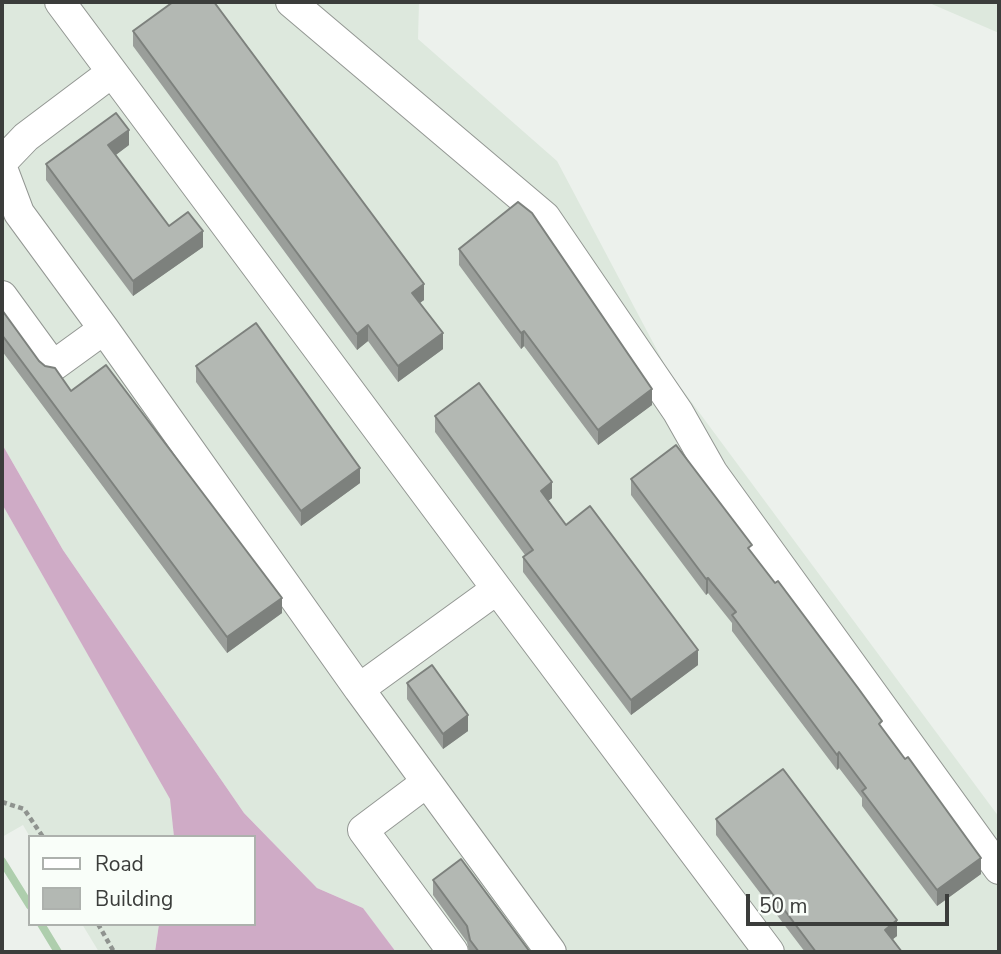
<!DOCTYPE html>
<style>
body{margin:0}
#map{position:relative;width:1001px;height:954px;overflow:hidden;background:#ecf1ec;font-family:"Nunito Sans",sans-serif}
canvas{display:block}
.frame{position:absolute;inset:0;border:4px solid #3b3d3b;pointer-events:none}
.legend{position:absolute;left:28px;top:835px;width:228px;height:91px;box-sizing:border-box;background:#f9fef9;border:2px solid #adb1ad;margin:0;padding:9px 12px;list-style:none;font-size:21px;color:#3b3d3b}
.legend li{display:flex;align-items:center;gap:14px;height:35px}
.legend b{width:35px;border:2px solid #adb1ad}
.scale{position:absolute;left:746px;top:894px;width:203px;height:32px;box-sizing:border-box;border:4px solid #3b3d3b;border-top:0;padding-left:9px;font-size:21px;line-height:24px;white-space:nowrap;color:#3b3d3b;-webkit-text-stroke:5px #f9fef9;paint-order:stroke}
</style>
<div id="map">
<canvas width="1001" height="954"></canvas>
<div class="frame"></div>
<ul class="legend">
<li><b style="height:9px;background:#fff"></b>Road</li>
<li><b style="height:19px;background:#b3b8b3"></b>Building</li>
</ul>
<div class="scale">50 m</div>
</div>
<script>
const ctx = document.querySelector('canvas').getContext('2d');
ctx.lineJoin = 'round';
function paint(path, color) {
  ctx.fillStyle = color;
  ctx.fill(path, 'evenodd');
}
function shape(rows) {
  const path = new Path2D();
  for (const r of rows) {
    path.moveTo(r[0], r[1]);
    for (let i = 2; i < r.length; i += 2) path.lineTo(r[i], r[i + 1]);
  }
  return path;
}
function stroke(path, color, width, dash) {
  ctx.strokeStyle = color;
  ctx.lineWidth = width;
  ctx.lineCap = dash ? 'butt' : 'round';
  ctx.setLineDash(dash || []);
  ctx.stroke(path);
}
paint(shape([
 [2,2,419,2,418,39,557,161,667,369,999,817,999,952,396,952,363,908,317,888,244,813,63,550,2,444],
 [927,2,999,2,999,33],
 [2,504,171,799,174,837,30,837,23,825,2,837],
 [82,924,159,924,155,952,99,952]
]), '#dde8dd');
paint(shape([
 [2,444,63,550,244,813,317,888,363,908,396,952,155,952,159,924,254,924,254,837,174,837,170,799,2,504]
]), '#cfabc6');
stroke(shape([
 [2,861,30,906],
 [41,924,58,952]
]), '#aecead', 8);
const minor = shape([
 [60,2,497,589],
 [291,2,545,217,678,412,712,472,999,869],
 [2,162,26,137,111,73],
 [2,168,19,213,104,329,359,689],
 [2,296,53,366,104,329],
 [427,782,363,830,453,952],
 [551,952,359,689,497,589,769,952]
]);
stroke(minor, '#939793', 32);
stroke(shape([
 [2,802,24,809,43,837],
 [98,924,114,952]
]), '#8f938f', 4.5, [5, 3.5]);
stroke(minor, '#fff', 30);
paint(shape([
 [133,31,424,300,420,303,443,349,398,382,368,341,357,350,133,46],
 [129,145,115,155,169,226,203,247,133,296,46,180,46,164],
 [459,249,652,405,598,445,524,346,521,349,459,265],
 [2,310,39,361,71,391,282,613,227,653,2,351],
 [196,366,360,483,301,526,196,382],
 [435,416,552,498,548,501,566,525,698,665,631,715,523,572,523,557,525,555,435,432],
 [631,479,752,553,882,728,981,874,937,906,862,806,862,798,839,768,837,770,732,631,732,623,708,593,706,595,631,495],
 [407,683,468,731,443,749,407,699],
 [716,819,897,936,893,939,902,952,805,952,716,835],
 [433,880,530,952,469,952,467,942,433,895]
]), '#9a9e9a');
paint(shape([
 [129,130,129,145,108,161,108,145],
 [203,231,203,247,133,296,133,281],
 [424,284,424,300,412,308,412,293],
 [368,325,368,341,357,350,357,334],
 [524,331,524,346,521,349,521,333],
 [443,333,443,349,398,382,398,366],
 [652,389,652,405,598,445,598,430],
 [360,468,360,483,301,526,301,511],
 [552,482,552,498,541,506,541,491],
 [708,578,708,593,706,595,706,579],
 [282,598,282,613,227,653,227,637],
 [698,650,698,665,631,715,631,700],
 [468,715,468,731,443,749,443,734],
 [839,752,839,768,837,770,837,755],
 [981,858,981,874,937,906,937,890],
 [897,920,897,936,885,945,885,930]
]), '#7d817d');
const building = shape([
 [173,2,214,2,424,284,412,293,443,333,398,366,368,325,357,334,133,31,173,2],
 [116,113,129,130,108,145,169,226,188,212,203,231,133,281,46,164,116,113],
 [518,202,532,213,652,389,598,430,524,331,521,333,459,249,518,202],
 [2,310,39,361,45,366,55,368,71,391,106,365,282,598,227,637,2,335,2,310],
 [256,323,360,468,301,511,196,366,256,323],
 [479,383,552,482,541,491,566,525,590,506,698,650,631,700,523,557,533,550,435,416,479,383],
 [676,445,752,545,748,548,775,583,778,581,858,688,882,721,879,724,905,759,908,757,981,858,937,890,862,791,866,788,839,752,837,755,732,615,736,612,708,578,706,579,631,479,676,445],
 [432,665,468,715,443,734,407,683,432,665],
 [783,769,897,920,885,930,902,952,816,952,716,819,783,769],
 [461,859,530,952,479,952,470,940,467,926,433,880,461,859]
]);
paint(building, '#b3b8b3');
stroke(building, '#7d817d', 2);
</script>
